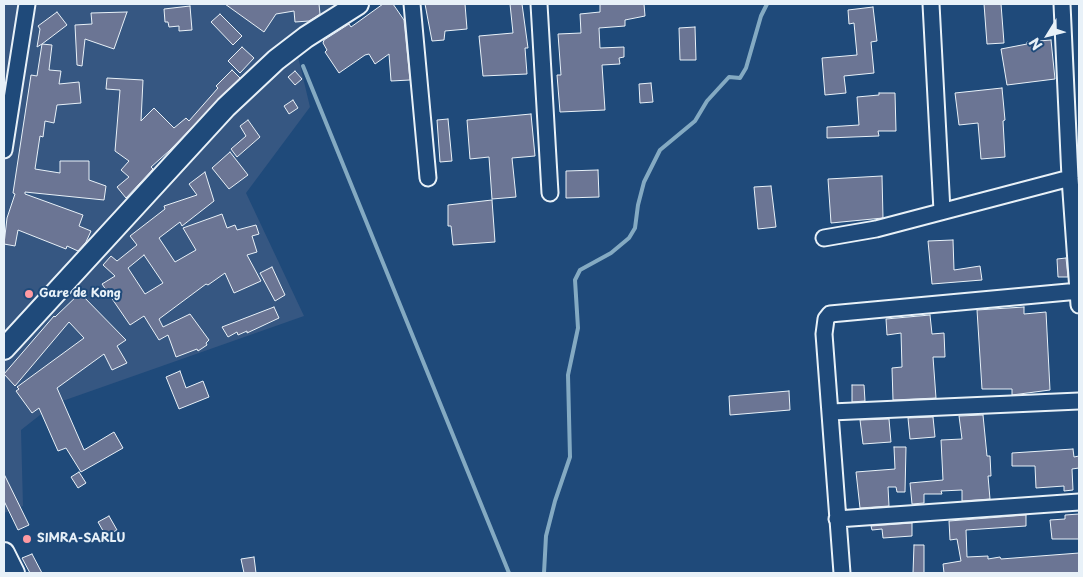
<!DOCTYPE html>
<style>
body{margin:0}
#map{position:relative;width:1083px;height:577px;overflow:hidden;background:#1f4a7a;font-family:"Playpen Sans",sans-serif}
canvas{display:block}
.frame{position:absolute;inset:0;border:5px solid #e8f1f8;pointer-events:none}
.north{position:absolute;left:1023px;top:10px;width:50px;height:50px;-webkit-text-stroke:4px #1f4a7a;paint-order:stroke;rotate:234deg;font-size:14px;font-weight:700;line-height:20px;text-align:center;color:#e8f1f8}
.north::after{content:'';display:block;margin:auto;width:18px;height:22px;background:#e8f1f8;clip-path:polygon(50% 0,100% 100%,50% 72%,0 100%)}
</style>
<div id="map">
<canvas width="1083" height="577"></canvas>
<div class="frame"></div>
<div class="north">N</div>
</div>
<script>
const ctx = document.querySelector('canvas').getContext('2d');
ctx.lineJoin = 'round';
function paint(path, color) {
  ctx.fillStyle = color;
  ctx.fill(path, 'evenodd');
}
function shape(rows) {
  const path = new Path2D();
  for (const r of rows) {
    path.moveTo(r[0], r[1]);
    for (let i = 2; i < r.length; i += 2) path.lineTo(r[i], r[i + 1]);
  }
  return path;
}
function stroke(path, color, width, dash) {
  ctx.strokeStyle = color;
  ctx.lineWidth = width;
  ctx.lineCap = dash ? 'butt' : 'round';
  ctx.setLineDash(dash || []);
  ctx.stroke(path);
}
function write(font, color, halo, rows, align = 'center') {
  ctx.font = font + ' "Playpen Sans",sans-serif';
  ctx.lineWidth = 4;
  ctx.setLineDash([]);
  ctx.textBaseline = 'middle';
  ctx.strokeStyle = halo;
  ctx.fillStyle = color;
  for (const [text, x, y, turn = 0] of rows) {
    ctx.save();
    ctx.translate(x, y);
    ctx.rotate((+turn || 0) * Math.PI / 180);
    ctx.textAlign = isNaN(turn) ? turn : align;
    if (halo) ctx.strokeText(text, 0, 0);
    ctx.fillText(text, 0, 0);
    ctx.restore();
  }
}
paint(shape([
 [4,4,349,4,296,48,310,107,246,193,304,316,54,404,21,430,23,506,4,513]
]), '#365782');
stroke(shape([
 [303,66,509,573],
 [544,573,546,536,555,501,570,457,568,375,578,328,575,280,580,270,611,253,629,238,635,228,638,205,644,182,660,150,695,121,707,101,729,77,740,78,746,68,761,16,767,4]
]), '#84aac2', 4);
const building = shape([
 [225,4,319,4,320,14,309,21,295,22,294,11,276,14,264,32,225,4],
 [383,4,393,4,404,20,410,80,391,81,389,54,375,64,369,54,365,55,339,73,325,52,327,50,323,43,324,40,349,24,351,27,383,4],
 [425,4,465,4,467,29,445,31,444,40,432,41,425,4],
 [510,4,522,4,528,48,525,48,527,74,483,76,479,36,513,33,510,4],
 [600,4,644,4,645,16,625,20,625,26,599,28,600,48,624,47,624,57,619,58,620,64,602,65,605,110,560,112,557,75,561,75,558,34,581,33,580,14,600,12,600,4],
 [984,4,1001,4,1004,43,987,44,984,4],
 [190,6,192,30,179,31,179,26,169,27,168,22,165,22,164,9,190,6],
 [873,7,877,41,871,42,874,73,844,76,846,93,825,95,822,58,857,55,854,23,849,24,848,10,873,7],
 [57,12,67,25,42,44,52,45,49,70,61,71,59,84,79,82,81,103,57,105,54,123,45,121,43,137,40,136,35,169,60,173,60,161,89,161,89,180,106,186,104,200,25,192,25,194,83,215,79,226,91,231,86,242,78,251,67,246,66,249,18,230,15,246,4,244,7,218,15,194,13,193,31,75,37,76,42,44,37,47,40,29,38,26,57,12],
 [127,12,114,49,85,39,82,66,77,65,75,25,92,24,91,13,127,12],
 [220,14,242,36,233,45,211,22,220,14],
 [695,27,696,60,680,60,679,28,695,27],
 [1051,40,1055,79,1007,85,1001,49,1027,44,1027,42,1051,40],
 [242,47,254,58,240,73,228,61,242,47],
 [232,70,240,78,169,151,151,167,153,169,126,198,117,187,129,177,121,170,129,161,115,151,120,90,106,89,107,78,143,80,141,121,154,108,174,128,186,118,189,121,218,88,216,86,232,70],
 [295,71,302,79,295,85,288,77,295,71],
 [651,83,653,102,640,103,639,84,651,83],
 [1002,88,1005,120,1003,121,1005,157,981,159,978,123,959,125,955,93,1002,88],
 [879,93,895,93,896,131,878,131,879,136,827,138,827,127,859,125,857,97,879,95,879,93],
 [293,100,298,108,289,114,284,106,293,100],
 [531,114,535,156,512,158,516,197,492,199,489,157,470,159,467,120,531,114],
 [448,119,452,161,440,162,437,120,448,119],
 [248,120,260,137,237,157,231,149,246,136,240,126,248,120],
 [230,152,248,175,229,189,212,168,230,152],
 [598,170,599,197,566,198,566,171,598,170],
 [205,172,214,201,182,226,180,222,159,238,175,262,196,250,183,228,222,214,227,228,235,225,237,230,256,225,259,234,252,236,257,252,247,255,261,281,234,293,225,273,208,285,206,284,159,319,163,327,190,314,209,340,206,343,207,345,198,351,197,349,176,357,168,335,159,340,144,316,130,325,102,284,115,276,103,265,111,256,117,261,137,245,130,236,165,209,164,206,197,195,189,184,205,172],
 [144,255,163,283,145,294,128,268,144,255],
 [882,176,883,218,831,223,828,179,882,176],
 [771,186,776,227,758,229,754,187,771,186],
 [492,200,495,242,453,245,451,226,448,226,448,205,492,200],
 [953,240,954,270,980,266,982,280,932,284,928,241,953,240],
 [1066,258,1068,277,1058,277,1057,259,1066,258],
 [272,267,285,295,275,301,260,273,272,267],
 [80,293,126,340,117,346,127,363,112,370,104,354,57,388,84,450,114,432,123,448,81,472,66,448,58,451,39,408,32,413,16,391,19,389,17,387,84,338,69,322,15,386,4,374,54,316,55,317,80,293],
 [274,307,279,318,247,333,247,331,238,335,237,332,228,337,222,327,274,307],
 [1024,307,1024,314,1046,312,1050,390,1012,395,1012,389,982,389,977,310,1024,307],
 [930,315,932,334,944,333,945,357,933,357,936,398,893,400,892,368,902,367,901,333,887,335,886,319,930,315],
 [180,371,186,388,203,381,209,397,179,409,166,377,180,371],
 [852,385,864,385,865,401,852,402,852,385],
 [789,391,790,410,730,415,729,396,789,391],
 [983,415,987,456,990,456,991,476,988,476,990,499,962,501,962,490,941,491,942,494,924,494,924,503,912,504,910,483,943,480,941,440,962,439,959,416,983,415],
 [933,417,935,437,910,439,908,418,933,417],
 [889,419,891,442,863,444,860,420,889,419],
 [894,447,906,447,905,492,897,492,896,487,888,487,889,506,860,508,856,472,895,469,894,447],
 [1073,449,1074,457,1079,456,1079,468,1072,469,1073,490,1064,491,1064,486,1036,488,1035,466,1012,466,1012,453,1073,449],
 [79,472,86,483,78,488,71,477,79,472],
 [4,474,29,525,18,530,4,501,4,474],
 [1079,514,1079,539,1052,539,1050,520,1065,519,1065,515,1079,514],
 [1026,515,1026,526,966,530,967,557,988,556,988,559,1000,557,1001,559,1079,553,1079,573,944,573,943,564,961,561,957,539,950,540,949,521,1026,515],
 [109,516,117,530,106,536,98,522,109,516],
 [912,523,912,536,883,538,882,529,872,530,871,526,912,523],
 [914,545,924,545,924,573,913,573,914,545],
 [32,554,42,573,30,573,22,558,32,554],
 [254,557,256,573,244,573,241,559,254,557]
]);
paint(building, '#6b7594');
stroke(building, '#e8f1f8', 1);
const minor = shape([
 [412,4,428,178],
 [539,4,550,193],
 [931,4,942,211],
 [1062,4,1070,178,1079,305],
 [4,150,27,4],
 [824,238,876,229,1070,178],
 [831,412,1079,401],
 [837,519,1079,502],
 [842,573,824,334,826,319,830,314,1079,291]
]);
const major = shape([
 [4,349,226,107,276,60,306,37,358,4],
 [4,553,14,573]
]);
stroke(minor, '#e8f1f8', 19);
stroke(major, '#e8f1f8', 24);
stroke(minor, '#1f4a7a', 15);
stroke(major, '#1f4a7a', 20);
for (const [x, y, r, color] of [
 [29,294,5,"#ff9aa2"],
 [27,539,5,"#ff9aa2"]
]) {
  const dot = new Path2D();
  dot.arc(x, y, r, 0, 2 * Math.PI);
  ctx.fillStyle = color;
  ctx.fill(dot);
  stroke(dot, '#1f4a7a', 2);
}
write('bold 12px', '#e8f1f8', '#1f4a7a', [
 ["Gare de Kong",39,294],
 ["SIMRA-SARLU",37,539]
], 'left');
</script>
